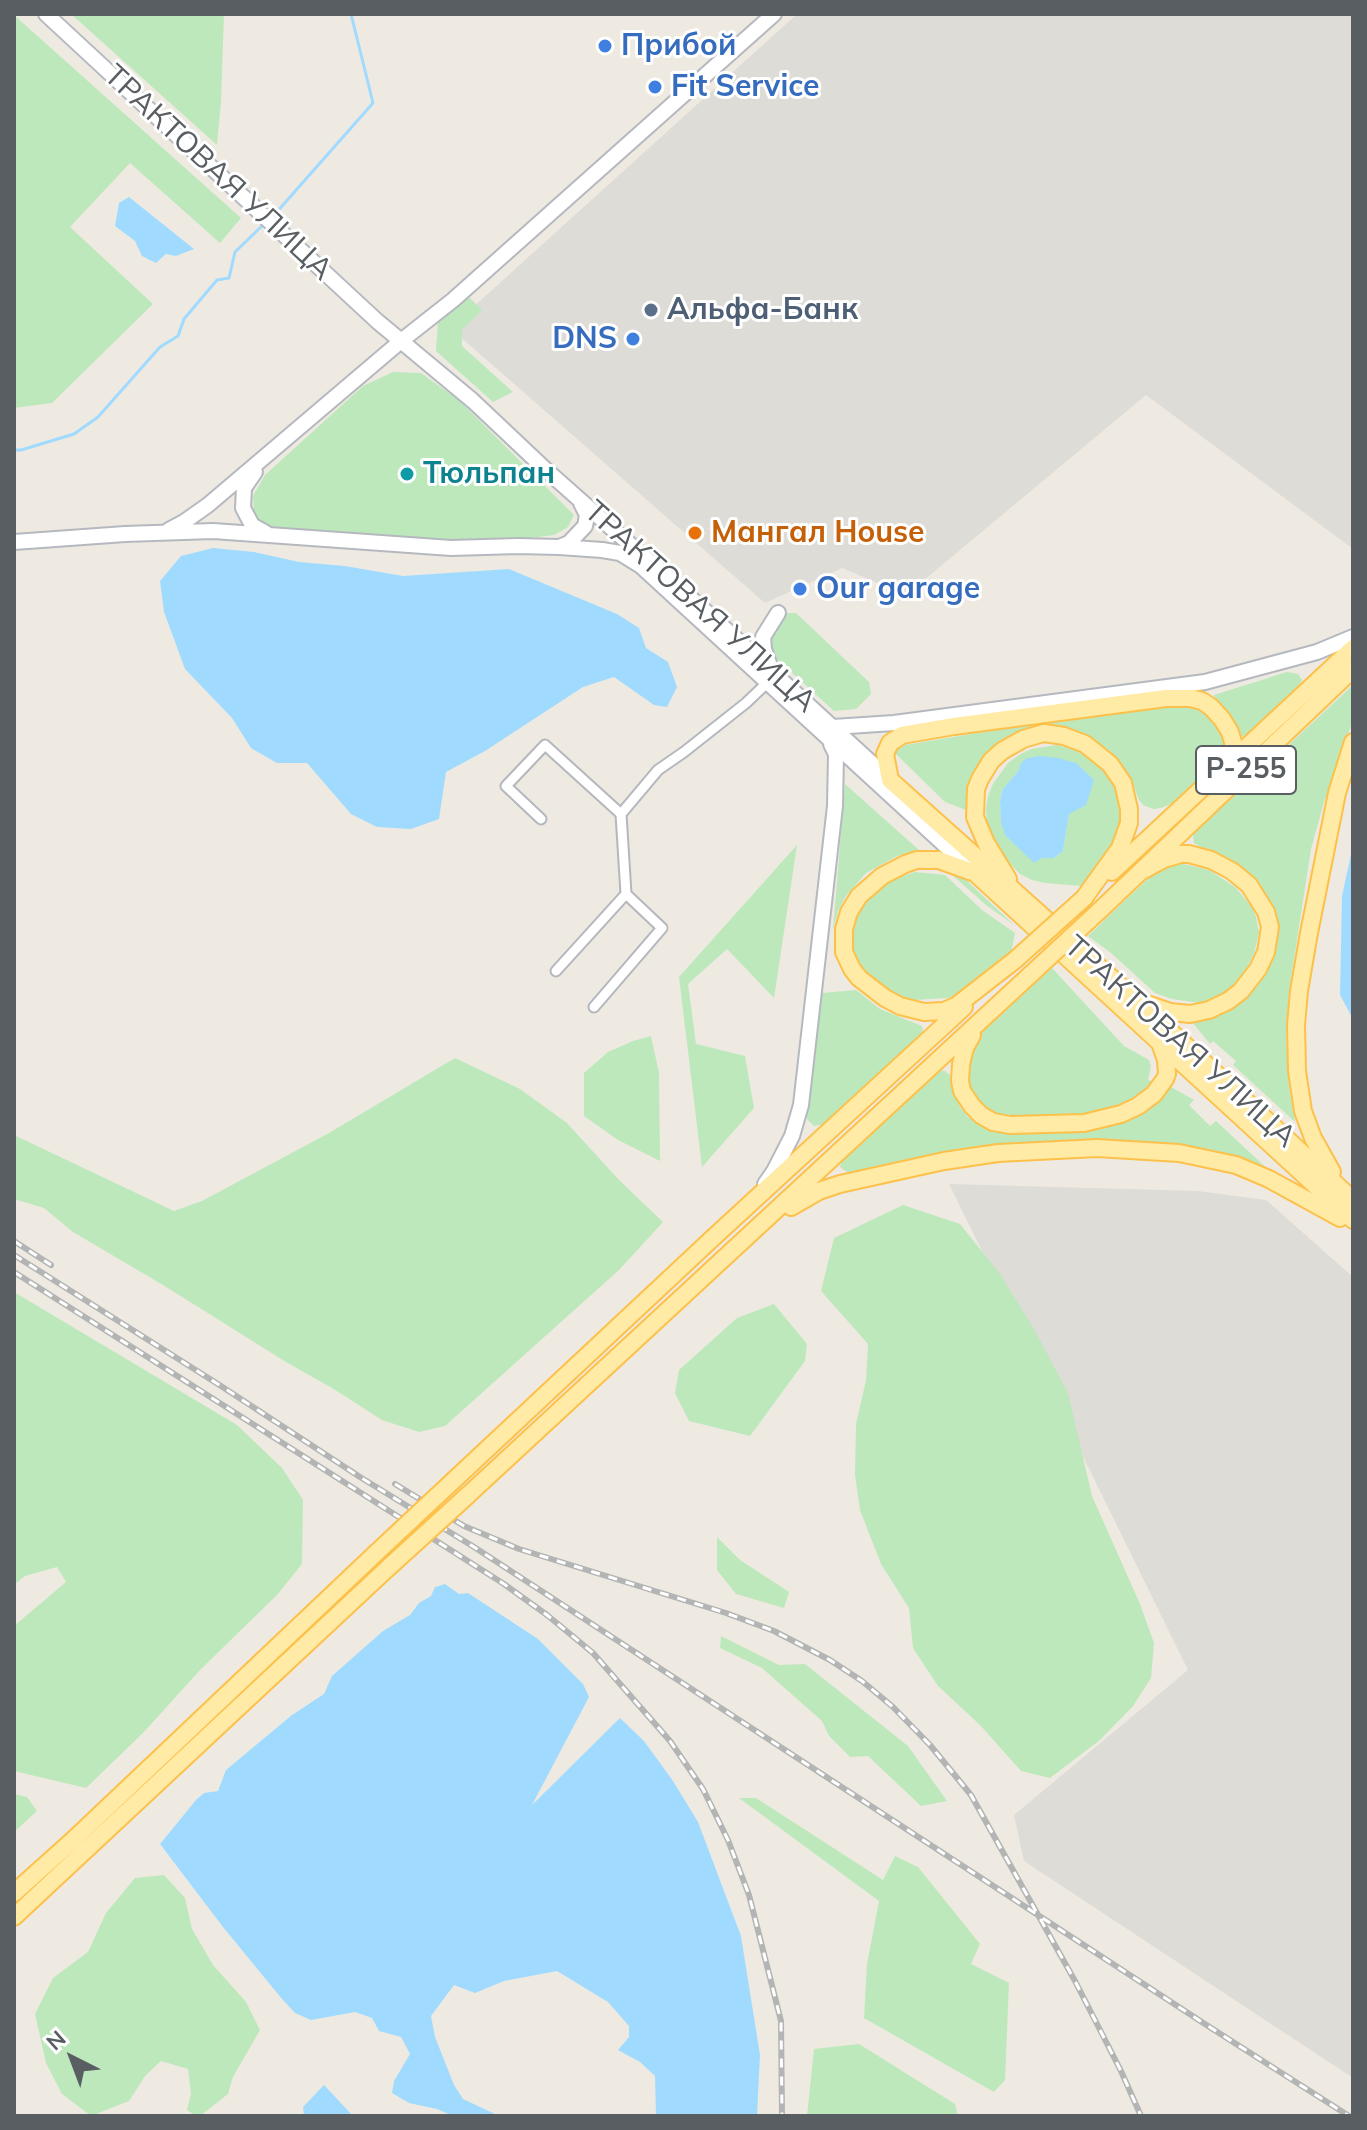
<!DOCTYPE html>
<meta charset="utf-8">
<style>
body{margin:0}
#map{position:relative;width:1367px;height:2130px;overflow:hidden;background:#eeeae1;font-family:Mulish,sans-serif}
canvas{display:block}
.frame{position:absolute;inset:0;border:16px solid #595e63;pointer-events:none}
.north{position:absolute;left:32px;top:2018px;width:80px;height:80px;-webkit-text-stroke:6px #fff;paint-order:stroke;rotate:318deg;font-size:22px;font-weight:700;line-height:32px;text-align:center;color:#595e63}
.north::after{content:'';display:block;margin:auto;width:28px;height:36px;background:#595e63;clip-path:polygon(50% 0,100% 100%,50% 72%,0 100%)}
</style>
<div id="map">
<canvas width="1367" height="2130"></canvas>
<div class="frame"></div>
<div class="north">N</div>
</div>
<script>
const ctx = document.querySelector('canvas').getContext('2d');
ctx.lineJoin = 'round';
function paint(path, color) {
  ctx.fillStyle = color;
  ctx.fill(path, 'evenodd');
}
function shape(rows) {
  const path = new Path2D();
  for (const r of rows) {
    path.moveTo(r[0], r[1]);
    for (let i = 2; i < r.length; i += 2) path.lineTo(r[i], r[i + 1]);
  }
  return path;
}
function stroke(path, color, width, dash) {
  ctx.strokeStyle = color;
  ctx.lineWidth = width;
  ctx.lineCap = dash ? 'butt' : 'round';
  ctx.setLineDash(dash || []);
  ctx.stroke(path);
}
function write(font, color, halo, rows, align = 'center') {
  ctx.font = font + ' Mulish,sans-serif';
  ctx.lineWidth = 6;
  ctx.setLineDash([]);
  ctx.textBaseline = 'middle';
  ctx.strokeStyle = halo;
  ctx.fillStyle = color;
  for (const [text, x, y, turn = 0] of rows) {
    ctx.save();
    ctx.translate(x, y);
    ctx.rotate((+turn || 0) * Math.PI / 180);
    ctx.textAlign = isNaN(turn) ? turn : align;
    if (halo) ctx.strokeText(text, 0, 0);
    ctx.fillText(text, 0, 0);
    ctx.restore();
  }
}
paint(shape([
 [797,14,1353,14,1353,549,1146,395,906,595,842,568,765,603,450,328],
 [949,1184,1198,1191,1266,1200,1353,1277,1353,2078,1024,1861,1014,1815,1188,1670]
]), '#dedcd6');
paint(shape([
 [71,14,224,14,221,101,217,145],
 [14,15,241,218,220,243,130,163,70,227,153,304,52,403,14,408],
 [467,295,482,310,462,330,462,346,513,392,493,402,436,351,438,321],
 [393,372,421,373,460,401,574,515,568,527,554,535,451,548,273,528,254,516,253,496,265,475,363,386],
 [786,613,796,613,869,682,871,694,856,709,834,711,769,652,770,630],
 [1287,672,1298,674,1302,680,1300,684,1248,734,1240,737,1216,703,1214,695],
 [1353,685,1353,720,1324,802,1311,849,1289,992,1286,1038,1289,1087,1295,1122,1233,1065,1236,1061,1213,1041,1210,1044,1192,1022,1218,1016,1232,1009,1250,993,1267,967,1275,935,1223,860,1194,843,1193,837,1194,833],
 [1178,700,1187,701,1213,717,1227,742,1224,757,1176,802,1161,808,1153,809,1143,805,1139,800,1129,774,1110,751,1085,734,1062,728,1037,727,1024,730,1008,738,971,788,966,810,945,802,895,753,897,749,905,745],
 [1057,745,1084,752,1105,769,1119,793,1122,807,1122,821,1112,846,1081,886,1045,883,1032,880,1020,874,1012,866,997,845,987,822,986,810,988,796,993,784,1008,763,1019,755,1031,749],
 [1019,770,1069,814,1063,851,1054,858,1042,858,1001,822,1000,799,1003,789],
 [845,784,919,850,897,856,866,873,846,896,838,911,833,930],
 [797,845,774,998,727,949,688,984,696,1044,745,1056,754,1108,702,1167,679,977],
 [1183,864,1209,870,1235,887,1252,907,1256,917,1259,932,1254,954,1242,977,1223,994,1200,1003,1172,999,1155,993,1111,953,1088,936,1159,868],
 [915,872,945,875,982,910,1015,933,1011,953,984,977,961,993,948,998,915,1000,901,996,876,984,857,964,852,950,850,935,863,903,891,880],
 [950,873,966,880,1014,925,986,905],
 [1052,968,1124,1046,1149,1060,1151,1066,1148,1080,1154,1082,1148,1091,1139,1097,1117,1108,1091,1115,1035,1120,989,1115,970,1091,967,1076,969,1052,983,1031],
 [856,990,880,1009,922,1026,923,1031,916,1041,824,1124,814,1126,807,1119,806,1110,822,993],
 [651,1036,659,1073,660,1161,618,1140,584,1116,584,1073,608,1052,633,1041],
 [455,1058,520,1089,567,1123,619,1180,663,1222,619,1270,445,1426,419,1432,382,1420,332,1388,286,1362,163,1285,73,1232,44,1208,14,1199,14,1135,174,1211,202,1201,329,1133],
 [940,1070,945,1071,950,1075,960,1107,968,1117,986,1129,1012,1134,1065,1133,1114,1125,1129,1120,1154,1106,1171,1087,1194,1100,1189,1105,1210,1126,1216,1121,1274,1175,1251,1162,1225,1155,1197,1150,916,1160,855,1172,847,1172,840,1167,842,1158],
 [903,1205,960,1224,1000,1274,1034,1329,1068,1393,1092,1496,1140,1604,1154,1643,1151,1678,1133,1706,1100,1740,1050,1778,1021,1771,980,1725,938,1686,913,1648,909,1608,881,1564,860,1510,855,1475,856,1424,866,1380,868,1344,821,1291,834,1238],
 [14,1292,237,1425,282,1468,303,1500,302,1564,277,1595,201,1669,143,1733,86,1788,14,1771,14,1626,66,1582,57,1567,25,1576,14,1585],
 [774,1304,807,1344,805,1361,750,1436,689,1421,675,1393,679,1370,737,1318],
 [717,1537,740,1560,789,1592,784,1608,736,1594,717,1570],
 [721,1636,779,1665,805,1664,908,1746,947,1801,921,1806,868,1756,850,1757,829,1736,822,1721,762,1668,720,1648],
 [14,1794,27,1797,37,1811,14,1832],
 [739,1798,756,1798,883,1880,895,1856,918,1867,980,1944,971,1964,1009,1983,1005,2080,994,2092,864,2018,867,1964,879,1901],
 [164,1875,185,1898,192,1929,213,1965,246,2002,260,2030,233,2077,228,2094,200,2116,196,2116,187,2110,191,2094,188,2069,161,2061,145,2076,129,2101,91,2116,62,2094,46,2063,35,2014,53,1978,88,1952,106,1913,135,1878],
 [859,2044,955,2104,958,2116,807,2116,814,2049]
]), '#bde8bb');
paint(shape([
 [129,197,194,249,176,256,166,254,156,263,142,256,135,241,115,226,119,203],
 [213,548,254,552,299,562,345,566,403,576,509,569,617,614,639,628,646,648,668,662,677,687,667,707,654,705,614,677,583,687,485,751,446,772,439,819,411,829,377,827,351,814,307,763,277,763,251,748,232,718,185,669,164,612,160,581,181,556],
 [1040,756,1058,758,1076,763,1094,780,1086,805,1069,814,1063,851,1054,858,1042,858,1034,863,1005,835,1001,822,1000,800,1003,789,1019,770,1021,763,1027,758],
 [1353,845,1353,1019,1340,995,1342,896],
 [445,1584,459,1594,468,1593,538,1639,583,1684,589,1697,532,1805,620,1718,644,1741,673,1781,698,1822,741,1936,760,2055,757,2116,656,2116,655,2076,640,2062,618,2050,629,2037,629,2026,608,2002,557,1971,504,1981,475,1993,454,1985,431,2016,435,2037,454,2085,463,2099,499,2116,453,2116,437,2109,409,2103,392,2093,394,2081,410,2054,401,2037,379,2031,372,2018,355,2012,311,2020,295,2013,282,1999,223,1927,160,1844,196,1800,204,1793,218,1791,226,1770,292,1715,324,1694,332,1676,383,1631,410,1615,419,1603,431,1596,435,1587],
 [324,2085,353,2116,304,2116,303,2107]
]), '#a0dbff');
stroke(shape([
 [275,214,373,103,351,14],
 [14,450,21,450,74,434,98,417,160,347,178,336,184,319,217,280,229,278,235,252,262,226]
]), '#a0dbff', 3);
const street = shape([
 [541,819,506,786,545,745,621,814],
 [556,971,626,894],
 [594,1007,662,928,626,894,621,814,658,770,684,752,746,703,767,683]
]);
const secondary = shape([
 [46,14,377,321,473,401,545,469,722,626,890,780],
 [255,472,244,488,243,508,252,525,266,533],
 [169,530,184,522,208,505,401,341,453,300,774,14],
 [14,542,125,534,213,531,451,548,518,546,559,547,602,550,620,553,641,566,973,871],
 [559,547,569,543,585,526,587,515,581,503],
 [770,666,764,649,763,637,778,613],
 [833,727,894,723,1205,682,1317,652,1353,637],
 [765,1184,774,1171,792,1136,801,1105,835,806,836,754,831,744]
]);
const primary = shape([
 [1223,770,1233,753,1233,742,1230,732,1222,719,1211,707,1202,701,1191,698,1166,698,954,726,902,735,890,743,885,754,890,780,1135,999,1353,1200],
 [1112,872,1353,648],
 [1140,872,1164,859,1181,854,1189,854,1211,860,1232,871,1249,885,1266,912,1270,927,1266,952,1258,969,1241,991,1228,1001,1209,1010,1190,1014,1170,1012,1144,1003],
 [1008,879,986,843,975,817,976,789,980,779,991,761,1002,751,1023,739,1044,733,1064,736,1085,744,1110,764,1123,783,1129,809,1129,823,1120,848,1084,898],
 [1098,912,1353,669],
 [1015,960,956,1006,944,1011,924,1012,900,1006,885,998,859,978,852,969,844,952,844,929,849,912,859,896,882,876,905,864,917,860,939,860,975,873,1353,1220],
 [972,1035,965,1048,961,1064,960,1081,962,1091,972,1106,981,1115,993,1122,1010,1125,1084,1123,1121,1114,1138,1106,1154,1094,1165,1079,1167,1074,1166,1060,1160,1043],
 [1332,1172,1313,1138,1303,1111,1297,1071,1296,1025,1299,991,1309,933,1337,793,1353,742],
 [791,1207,819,1191,840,1184,944,1161,998,1153,1097,1148,1179,1153,1236,1165,1269,1179,1340,1218],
 [454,1480,716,1235,964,1007],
 [468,1495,1031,974],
 [14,1893,72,1841,376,1553],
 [14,1917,389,1567]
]);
stroke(street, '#b4b8bd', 13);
stroke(secondary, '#b5b9bf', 18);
stroke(primary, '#fdc14b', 20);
stroke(street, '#fff', 9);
stroke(secondary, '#fff', 14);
stroke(primary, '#ffeba5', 16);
const rail = shape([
 [14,1241,51,1265],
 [14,1255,221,1386,360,1477,474,1547,1208,2026,1349,2116],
 [14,1272,504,1584,547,1615,593,1653,670,1741,703,1789,728,1840,749,1895,781,2021,782,2116],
 [395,1484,464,1526,519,1549,726,1613,774,1631,830,1660,862,1681,893,1707,930,1745,971,1795,1075,1981,1121,2071,1141,2116]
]);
stroke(rail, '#b3b4b4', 6);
stroke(rail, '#fff', 3, [9]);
const primaryBridge = shape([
 [1015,960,1084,898],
 [1031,974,1098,912],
 [376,1553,454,1480],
 [389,1567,468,1495]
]);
stroke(primaryBridge, '#fdc14b', 20, []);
stroke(primaryBridge, '#ffeba5', 16);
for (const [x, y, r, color] of [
 [605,46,8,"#3f7fe0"],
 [655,87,8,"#3f7fe0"],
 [651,310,8,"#5c6f8a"],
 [633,339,8,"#3f7fe0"],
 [407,474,8,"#0f9aa8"],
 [695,533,8,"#e8710a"],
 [800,589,8,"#3f7fe0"]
]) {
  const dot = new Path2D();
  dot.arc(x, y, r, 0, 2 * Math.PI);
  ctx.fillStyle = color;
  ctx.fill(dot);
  stroke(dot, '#fff', 3);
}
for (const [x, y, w] of [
 [1246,770,100]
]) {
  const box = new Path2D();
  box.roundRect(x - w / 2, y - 24, w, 48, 6);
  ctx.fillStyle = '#fff';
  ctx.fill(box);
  stroke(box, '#595e63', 2);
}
write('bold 28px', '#595e63', null, [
 ["Р-255",1246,770]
]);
write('bold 30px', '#366cbe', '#fff', [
 ["Прибой",621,46],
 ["Fit Service",671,87],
 ["DNS",617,339,"right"],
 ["Our garage",816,589]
], 'left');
write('30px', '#595e63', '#fff', [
 ["ТРАКТОВАЯ УЛИЦА",218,173,43],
 ["ТРАКТОВАЯ УЛИЦА",700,607,42],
 ["ТРАКТОВАЯ УЛИЦА",1180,1042,42]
]);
write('bold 30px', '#4e5e75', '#fff', [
 ["Альфа-Банк",667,310]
], 'left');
write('bold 30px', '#0d838f', '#fff', [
 ["Тюльпан",423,474]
], 'left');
write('bold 30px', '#c56008', '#fff', [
 ["Мангал House",711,533]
], 'left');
</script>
